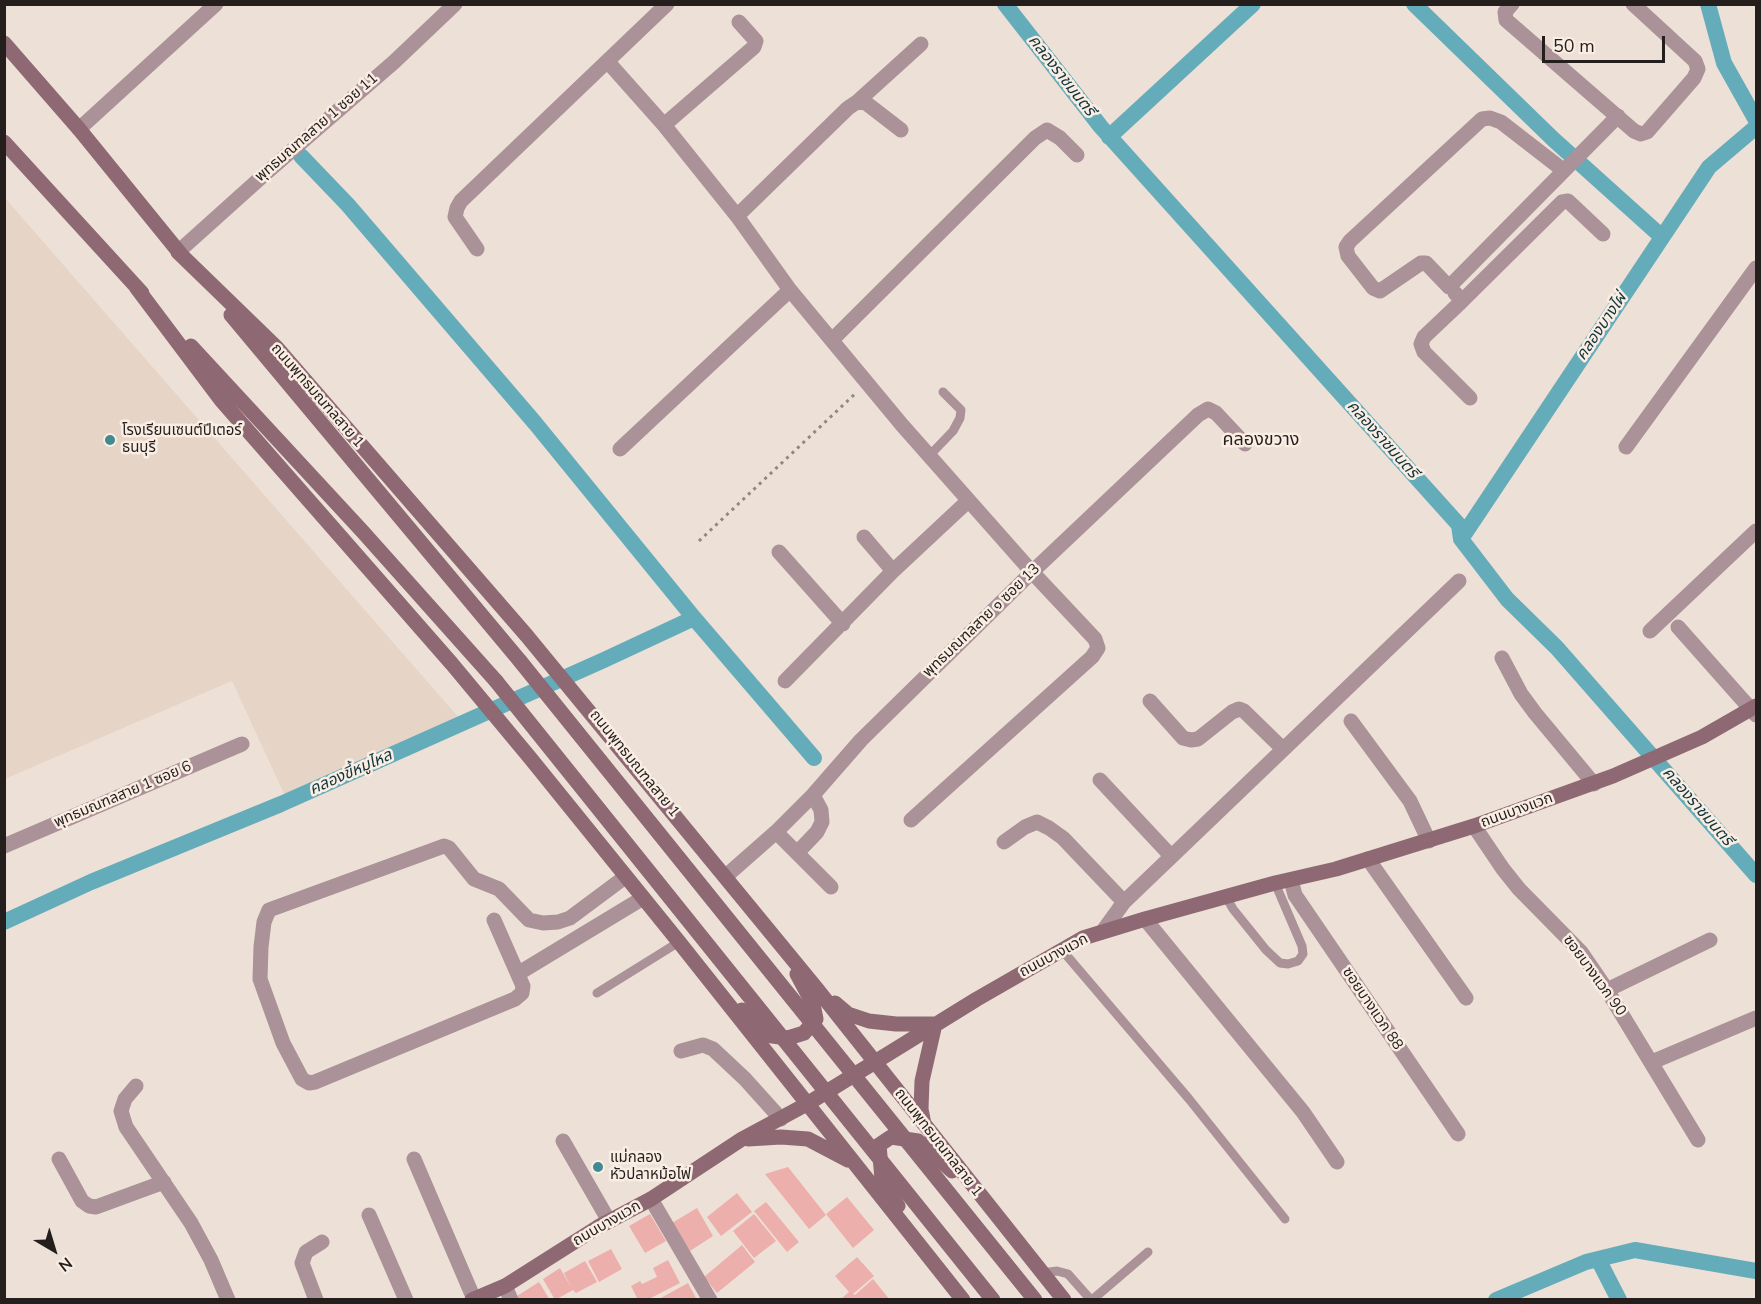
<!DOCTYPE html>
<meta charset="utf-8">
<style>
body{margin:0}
#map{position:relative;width:1761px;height:1304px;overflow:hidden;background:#ede1d7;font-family:"Nunito Sans",sans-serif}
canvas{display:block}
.frame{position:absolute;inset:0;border:6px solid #241f1c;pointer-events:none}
.north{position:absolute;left:24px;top:1220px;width:60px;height:60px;-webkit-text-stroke:4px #faeee4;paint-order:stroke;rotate:142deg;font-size:16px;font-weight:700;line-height:24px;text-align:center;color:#241f1c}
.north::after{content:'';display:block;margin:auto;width:21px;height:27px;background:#241f1c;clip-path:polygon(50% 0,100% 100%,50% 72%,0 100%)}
.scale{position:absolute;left:1542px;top:36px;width:123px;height:27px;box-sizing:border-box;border:3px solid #241f1c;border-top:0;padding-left:8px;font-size:18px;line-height:21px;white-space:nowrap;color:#241f1c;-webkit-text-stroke:4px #faeee4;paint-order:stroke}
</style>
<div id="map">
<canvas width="1761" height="1304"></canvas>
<div class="frame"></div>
<div class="north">N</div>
<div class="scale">50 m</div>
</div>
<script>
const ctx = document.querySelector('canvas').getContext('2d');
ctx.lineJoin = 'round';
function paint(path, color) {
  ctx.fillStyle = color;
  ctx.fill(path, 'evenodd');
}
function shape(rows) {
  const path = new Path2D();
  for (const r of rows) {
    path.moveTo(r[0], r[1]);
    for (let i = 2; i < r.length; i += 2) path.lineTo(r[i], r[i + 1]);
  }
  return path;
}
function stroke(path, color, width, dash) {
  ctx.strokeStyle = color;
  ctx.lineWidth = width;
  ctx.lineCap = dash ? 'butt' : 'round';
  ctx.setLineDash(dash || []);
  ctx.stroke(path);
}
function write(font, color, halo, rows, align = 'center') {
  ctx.font = font + ' "Nunito Sans","Noto Sans Thai",sans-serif';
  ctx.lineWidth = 5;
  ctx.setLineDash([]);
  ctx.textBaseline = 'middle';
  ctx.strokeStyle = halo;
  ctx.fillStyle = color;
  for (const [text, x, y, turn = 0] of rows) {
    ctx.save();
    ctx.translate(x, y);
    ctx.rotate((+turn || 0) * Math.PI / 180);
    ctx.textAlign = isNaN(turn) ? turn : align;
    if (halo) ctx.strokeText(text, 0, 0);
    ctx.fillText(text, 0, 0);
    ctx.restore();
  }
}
paint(shape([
 [4,198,5,198,460,719,286,798,232,681,5,779]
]), '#e6d4c6');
stroke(shape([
 [1005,4,1101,127,1459,525,1461,539,1507,599,1557,648,1756,875],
 [1414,4,1553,139,1662,237],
 [1708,4,1724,63,1756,120],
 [1109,137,1253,4],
 [301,156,348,205,535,423,694,618,814,758],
 [1461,539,1709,167,1756,127],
 [4,922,91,882,281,804,604,660,694,618],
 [1598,1259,1619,1300],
 [1496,1300,1586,1262,1635,1250,1756,1271]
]), '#65acba', 16);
paint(shape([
 [788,1167,826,1215,809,1229,765,1174],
 [737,1193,752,1212,721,1236,707,1217],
 [847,1197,874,1230,853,1248,826,1214],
 [766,1202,799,1242,787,1252,754,1211],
 [697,1208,713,1236,690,1251,672,1223],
 [650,1214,666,1241,645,1253,629,1226],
 [754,1214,776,1241,754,1258,733,1231],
 [742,1245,755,1262,717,1293,704,1277],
 [611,1249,622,1269,599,1282,588,1261],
 [857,1257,874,1276,853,1294,855,1295,873,1279,890,1300,840,1300,849,1292,835,1276],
 [668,1260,680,1283,647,1300,638,1300,631,1286,640,1281,642,1284,657,1277,653,1268],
 [585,1261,597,1282,576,1293,573,1290,555,1300,543,1279,560,1268,571,1287,564,1273],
 [539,1282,550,1300,519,1300,517,1296],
 [688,1283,697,1300,657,1300]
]), '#edafac');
stroke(shape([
 [699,541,857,392]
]), '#908781', 3, [3, 4.5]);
stroke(shape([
 [929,456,953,431,960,418,961,410,943,392],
 [1226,897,1233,909,1266,950,1280,963,1288,964,1298,961,1303,954,1302,946,1275,883],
 [1062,950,1189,1099,1285,1219],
 [597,993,679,942],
 [1042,1273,1057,1271,1068,1274,1091,1300],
 [1092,1300,1148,1252]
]), '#ab9198', 9);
stroke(shape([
 [1512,4,1505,12,1506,20,1634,131,1641,134,1647,132,1694,78,1698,69,1695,61,1633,4],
 [608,62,664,125,737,216,790,290,902,425,1032,572,1095,639,1098,648,1092,657,911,820],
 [857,102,921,44],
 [664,125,754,47,756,41,739,22],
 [79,129,216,4],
 [1563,170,1501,122,1490,118,1482,119,1350,241,1346,247,1348,256,1373,288,1380,291,1421,263,1426,263,1449,287,1618,116],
 [737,216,848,108,857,102,866,103,901,130],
 [477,249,455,217,457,208,461,201,667,4],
 [178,252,266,173,394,62,455,4],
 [1455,293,1462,301,1424,337,1421,344,1424,352,1470,398],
 [1462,301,1562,202,1568,201,1603,234],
 [832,340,1035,138,1047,130,1060,138,1077,155],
 [1626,447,1756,268],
 [620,449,790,290],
 [864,537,893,571],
 [779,552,843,624],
 [1678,627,1756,715],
 [1650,631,1756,531],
 [1502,658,1521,694,1535,713,1594,784],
 [785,681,893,571,968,501],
 [1150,701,1183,738,1191,740,1198,739,1232,712,1239,709,1244,711,1283,749],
 [1351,721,1410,801,1429,841],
 [1100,780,1171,856],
 [1474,826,1503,869,1519,889,1581,952,1607,990,1698,1140],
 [776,832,831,887],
 [1004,842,1025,827,1037,822,1049,828,1063,838,1124,902],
 [4,846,242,744],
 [797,853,817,832,822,822,821,810,813,795],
 [1368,859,1466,998],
 [726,876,776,832,813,795,861,740,1032,572,1198,415,1208,409,1216,413,1245,444],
 [1291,880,1295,895,1458,1134],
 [1145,919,1303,1112,1337,1162],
 [494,920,523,986,522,993,515,999,315,1082,309,1083,302,1079,283,1043,260,979,261,947,264,922,269,910,444,846,449,848,474,879,499,889,529,920,543,923,558,922,570,918,625,877],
 [1103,931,1124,902,1459,581],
 [519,973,643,898],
 [1607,990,1710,940],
 [681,1051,703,1045,713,1049,745,1079,781,1119],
 [1652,1062,1756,1018],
 [136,1086,125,1099,121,1111,126,1127,191,1223,211,1260,228,1300],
 [563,1141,609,1221],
 [59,1159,82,1201,89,1206,96,1207,164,1182],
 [414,1159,474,1299],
 [651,1199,710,1300],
 [369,1215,406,1300],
 [505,1286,511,1300],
 [316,1300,302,1263,306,1252,322,1242]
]), '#ab9198', 15);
stroke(shape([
 [4,43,79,129,183,257],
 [4,142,142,293],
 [178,252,277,348,527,636,817,989,1064,1300],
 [136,287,221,400,452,664,531,759,679,942,963,1300],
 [231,315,520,661],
 [191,346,363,532,496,681],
 [835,1003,848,1014,869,1021,896,1024,935,1024],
 [742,1010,772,1036,788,1038,804,1033,816,1019,813,1004,797,974],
 [924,1124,921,1109,922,1081,935,1024],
 [748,1139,781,1137,808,1139,848,1160],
 [898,1206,882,1179,879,1145,891,1137,918,1141,952,1171],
 [472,1300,505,1286,598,1227,651,1199,742,1139,807,1104,977,999,1083,938,1145,919,1275,883,1336,869,1474,826,1613,776,1702,737,1756,706]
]), '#8e6974', 15);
stroke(shape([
 [520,661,1035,1300],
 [496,681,993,1300]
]), '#8e6974', 15);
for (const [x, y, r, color] of [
 [110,440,6,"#428a91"],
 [598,1167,6,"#428a91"]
]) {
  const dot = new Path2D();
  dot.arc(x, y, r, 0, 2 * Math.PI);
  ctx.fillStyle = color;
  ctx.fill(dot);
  stroke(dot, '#faeee4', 2);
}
write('15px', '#241f1c', '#faeee4', [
 ["พุทธมณฑลสาย 1 ซอย 11",317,128,-41],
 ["ถนนพุทธมณฑลสาย 1",317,396,49],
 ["พุทธมณฑลสาย ๑ ซอย 13",982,621,-44],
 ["ถนนพุทธมณฑลสาย 1",634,764,51],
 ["พุทธมณฑลสาย 1 ซอย 6",123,795,-23],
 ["ถนนบางแวก",1517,811,-20],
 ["ถนนบางแวก",1054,956,-28],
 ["ซอยบางแวก 90",1594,976,54],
 ["ซอยบางแวก 88",1372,1009,56],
 ["ถนนพุทธมณฑลสาย 1",938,1143,52],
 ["ถนนบางแวก",607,1224,-30]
]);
write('15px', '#241f1c', '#faeee4', [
 ["โรงเรียนเซนต์ปีเตอร์",122,431],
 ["ธนบุรี",122,448],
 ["แม่กลอง",610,1158],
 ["หัวปลาหม้อไฟ",610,1175]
], 'left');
write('italic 16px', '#11343b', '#faeee4', [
 ["คลองราชมนตรี",1061,76,52],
 ["คลองบางไผ่",1602,327,-56],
 ["คลองราชมนตรี",1382,440,48],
 ["คลองขี้หมูไหล",351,773,-24],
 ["คลองราชมนตรี",1697,807,49]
]);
write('18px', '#241f1c', '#faeee4', [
 ["คลองขวาง",1261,441]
]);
</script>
